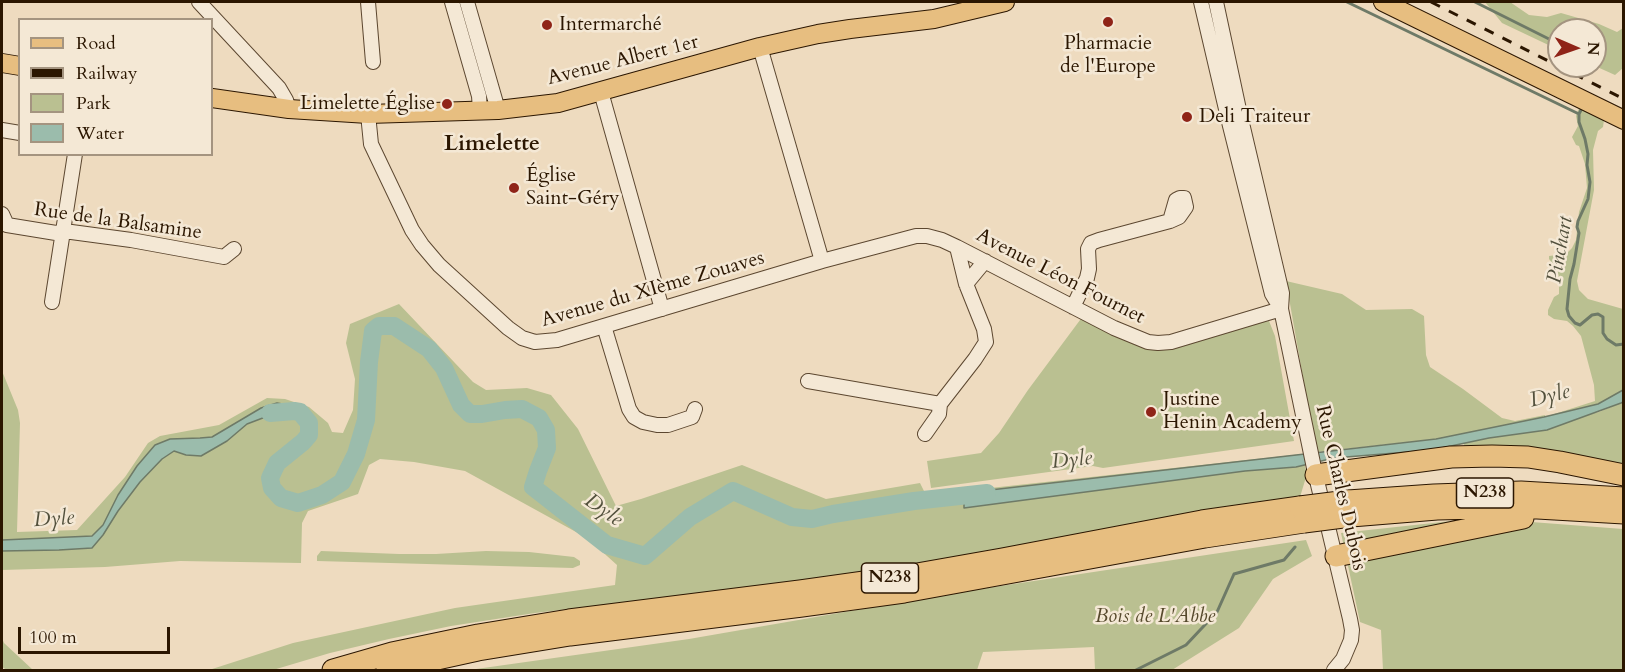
<!DOCTYPE html>
<meta charset="utf-8">
<style>
body{margin:0}
#map{position:relative;width:1625px;height:672px;overflow:hidden;background:#eedbbf;font-family:Cardo,serif}
canvas{display:block}
.frame{position:absolute;inset:0;border:3px solid #2b1600;pointer-events:none}
.legend{position:absolute;left:18px;top:18px;width:195px;height:138px;box-sizing:border-box;background:#f4e8d5;border:2px solid #a49480;margin:0;padding:8px 10px;list-style:none;font-size:18px;color:#2b1600}
.legend li{display:flex;align-items:center;gap:12px;height:30px}
.legend b{width:30px;border:2px solid #a49480}
.north{position:absolute;left:1547px;top:18px;width:60px;height:60px;box-sizing:border-box;background:#f4e8d5;border:2px solid #a49480;border-radius:50%;rotate:92deg;font-size:16px;font-weight:700;line-height:24px;text-align:center;color:#2b1600}
.north::after{content:'';display:block;margin:auto;width:21px;height:27px;background:#8f2418;clip-path:polygon(50% 0,100% 100%,50% 72%,0 100%)}
.scale{position:absolute;left:18px;top:627px;width:152px;height:27px;box-sizing:border-box;border:3px solid #2b1600;border-top:0;padding-left:8px;font-size:18px;line-height:21px;white-space:nowrap;color:#2b1600;-webkit-text-stroke:4px #f4e8d5;paint-order:stroke}
</style>
<div id="map">
<canvas width="1625" height="672"></canvas>
<div class="frame"></div>
<ul class="legend">
<li><b style="height:8px;background:#e7be80"></b>Road</li>
<li><b style="height:8px;background:#2b1600"></b>Railway</li>
<li><b style="height:16px;background:#bac091"></b>Park</li>
<li><b style="height:16px;background:#9bbcac"></b>Water</li>
</ul>
<div class="north">N</div>
<div class="scale">100 m</div>
</div>
<script>
const ctx = document.querySelector('canvas').getContext('2d');
ctx.lineJoin = 'round';
function paint(path, color) {
  ctx.fillStyle = color;
  ctx.fill(path, 'evenodd');
}
function shape(rows) {
  const path = new Path2D();
  for (const r of rows) {
    path.moveTo(r[0], r[1]);
    for (let i = 2; i < r.length; i += 2) path.lineTo(r[i], r[i + 1]);
  }
  return path;
}
function stroke(path, color, width, dash) {
  ctx.strokeStyle = color;
  ctx.lineWidth = width;
  ctx.lineCap = dash ? 'butt' : 'round';
  ctx.setLineDash(dash || []);
  ctx.stroke(path);
}
function write(font, color, halo, rows, align = 'center') {
  ctx.font = font + ' Cardo,serif';
  ctx.lineWidth = 5;
  ctx.setLineDash([]);
  ctx.textBaseline = 'middle';
  ctx.strokeStyle = halo;
  ctx.fillStyle = color;
  for (const [text, x, y, turn = 0] of rows) {
    ctx.save();
    ctx.translate(x, y);
    ctx.rotate((+turn || 0) * Math.PI / 180);
    ctx.textAlign = isNaN(turn) ? turn : align;
    if (halo) ctx.strokeText(text, 0, 0);
    ctx.fillText(text, 0, 0);
    ctx.restore();
  }
}
paint(shape([
 [1485,2,1510,2,1529,15,1547,17,1561,13,1599,24,1617,32,1623,28,1623,68,1615,75,1595,66,1595,30,1559,30,1559,50,1502,23],
 [1579,108,1588,109,1604,120,1603,127,1598,131,1593,150,1594,190,1577,281,1579,290,1588,299,1623,309,1623,390,1598,404,1544,417,1461,434,1436,439,1316,452,1286,281,1342,294,1366,310,1412,309,1424,316,1426,355,1430,367,1463,389,1502,418,1515,421,1545,415,1545,417,1595,401,1594,385,1581,336,1573,326,1567,321,1554,319,1548,315,1548,310,1554,297,1559,294,1559,278,1557,269,1549,259,1549,256,1566,254,1572,248,1576,240,1579,212,1587,188,1585,164,1579,146,1576,145,1572,137,1578,126,1576,116],
 [399,304,473,382,486,390,527,388,551,395,578,429,616,506,641,499,742,465,826,499,920,483,926,495,1302,454,1307,474,1300,497,1232,506,936,562,824,579,535,613,451,626,389,639,330,653,273,670,209,670,293,643,455,608,615,585,617,565,587,538,465,471,414,462,380,459,369,465,358,494,308,511,302,523,301,563,180,561,105,567,2,570,2,371,18,410,20,423,17,532,77,530,125,477,148,443,160,436,219,425,267,398,285,399,309,407,328,423,332,432,343,433,353,410,355,379,346,343,350,324],
 [1083,316,1131,342,1269,321,1275,336,1294,441,1103,468,1093,466,931,488,927,461,981,453,999,433,1028,390],
 [1623,402,1623,471,1462,452,1465,441,1599,412],
 [1479,518,1623,529,1623,670,1383,670,1381,630,1360,622,1341,533],
 [1306,540,1312,556,1273,579,1239,628,1172,670,1095,670,1094,647,983,652,977,670,469,670,689,639,954,593],
 [321,551,399,554,436,554,486,551,529,552,574,557,580,561,580,565,573,568,317,561,317,556],
 [2,638,4,643,33,670,7,670,2,667]
]), '#bac091');
const water = shape([
 [1623,390,1623,402,1621,403,1547,430,1489,438,1432,450,1334,458,1296,467,1245,471,964,508,964,493,1436,439,1544,417,1598,404,1623,390],
 [277,403,293,406,294,411,292,415,268,416,247,424,227,441,201,456,186,455,174,451,162,459,140,482,118,511,103,535,92,548,59,550,2,551,2,540,92,536,103,525,118,495,137,466,155,445,170,439,200,438,212,437,261,408,277,403]
]);
paint(water, '#9bbcac');
stroke(water, '#6e7a67', 1.5);
stroke(shape([
 [1347,2,1579,114],
 [1475,2,1559,44],
 [1581,110,1579,114,1579,122,1585,139,1588,154,1587,165,1590,182,1588,199,1578,221,1577,227,1579,233,1574,264,1570,279,1567,309,1569,316,1575,323,1580,325,1592,315,1598,314,1603,317,1603,333,1607,339,1616,345,1624,344],
 [1136,670,1186,645,1217,612,1234,574,1284,560,1295,547]
]), '#6e7a67', 3);
stroke(shape([
 [270,413,294,411,300,412,309,423,309,435,303,442,277,463,270,478,272,488,281,498,298,503,322,495,342,482,356,454,366,420,369,362,373,331,379,326,394,326,429,349,444,368,461,405,470,414,482,414,505,410,522,409,539,418,546,430,547,448,538,471,533,487,607,545,645,556,690,517,733,491,792,517,812,519,833,514,914,501,987,493]
]), '#9bbcac', 18);
const minor = shape([
 [199,2,279,88,286,100,289,109],
 [368,2,373,62],
 [452,2,479,96,480,110],
 [467,2,498,110],
 [1201,2,1229,122,1272,294,1281,309],
 [1216,2,1241,119,1282,293,1281,309,1314,468,1350,619,1352,630,1351,640,1343,659,1334,670],
 [760,47,822,261],
 [601,92,662,309],
 [368,114,371,144,412,230,422,245,439,265,508,328,522,338,535,342,557,340,822,261,916,236,927,236,942,240,957,247,1114,328,1148,342,1158,343,1171,342,1281,309],
 [2,130,20,133],
 [2,214,7,225,56,233,64,231,131,240,224,257,234,249],
 [966,284,985,261],
 [52,302,75,154],
 [1073,307,1087,278,1089,269,1088,249,1091,243,1099,240,1170,221,1179,217,1186,207,1184,198,1180,198,1176,200,1170,221],
 [604,326,629,409,634,417,643,422,657,425,668,425,692,417,695,409],
 [808,381,940,404,975,359,986,342,984,329,966,284,957,247],
 [925,434,939,414,940,404]
]);
const major = shape([
 [1383,2,1624,120],
 [2,63,20,66],
 [212,98,289,109,368,114,498,110,558,103,760,47,818,34,850,29,934,19,1005,2]
]);
const highway = shape([
 [1316,475,1451,457,1492,456,1528,457,1560,462,1624,475],
 [1348,501,1434,495,1521,492,1624,498],
 [1351,516,1437,509,1520,507,1624,513],
 [1336,556,1523,518],
 [333,670,392,653,478,635,569,620,800,591,900,577,1002,559,1202,521,1300,507],
 [387,670,478,650,570,635,802,606,904,592,1205,537,1304,522]
]);
stroke(minor, '#5c4730', 16);
stroke(major, '#2b1600', 20);
stroke(highway, '#2b1600', 23);
stroke(minor, '#f4e8d5', 14);
stroke(major, '#e7be80', 18);
stroke(highway, '#e7be80', 21);
stroke(shape([
 [1431,2,1624,99]
]), '#2b1600', 3, [10, 10]);
const highwayBridge = shape([
 [1300,507,1348,501],
 [1304,522,1351,516]
]);
stroke(highwayBridge, '#2b1600', 23, []);
stroke(highwayBridge, '#e7be80', 21);
for (const [x, y, r, color] of [
 [1108,22,6,"#8f2418"],
 [547,25,6,"#8f2418"],
 [447,104,6,"#8f2418"],
 [1187,117,6,"#8f2418"],
 [514,188,6,"#8f2418"],
 [1151,412,6,"#8f2418"]
]) {
  const dot = new Path2D();
  dot.arc(x, y, r, 0, 2 * Math.PI);
  ctx.fillStyle = color;
  ctx.fill(dot);
  stroke(dot, '#f4e8d5', 2);
}
for (const [x, y, w] of [
 [1485,493,57],
 [890,578,57]
]) {
  const box = new Path2D();
  box.roundRect(x - w / 2, y - 15, w, 30, 4.5);
  ctx.fillStyle = '#f4e8d5';
  ctx.fill(box);
  stroke(box, '#2b1600', 1.5);
}
write('bold 18px', '#2b1600', null, [
 ["N238",1485,493],
 ["N238",890,578]
]);
write('20px', '#2b1600', '#f4e8d5', [
 ["Intermarché",559,25],
 ["Pharmacie",1108,44,"center"],
 ["de l'Europe",1108,67,"center"],
 ["Limelette Église",435,104,"right"],
 ["Deli Traiteur",1199,117],
 ["Église",526,176],
 ["Saint-Géry",526,199],
 ["Justine",1163,400],
 ["Henin Academy",1163,423]
], 'left');
write('20px', '#2b1600', '#f4e8d5', [
 ["Avenue Albert 1er",623,61,-14],
 ["Rue de la Balsamine",118,222,8],
 ["Avenue Léon Fournet",1060,277,27],
 ["Avenue du XIème Zouaves",653,290,-16],
 ["Rue Charles Dubois",1340,488,77]
]);
write('italic 20px', '#56492c', '#f4e8d5', [
 ["Bois de L'Abbe",1155,617]
]);
write('italic 21px', '#52503c', '#f4e8d5', [
 ["Pinchart",1561,250,-80],
 ["Dyle",1550,397,-14],
 ["Dyle",1072,461,-6],
 ["Dyle",603,511,35],
 ["Dyle",54,520,-4]
]);
write('bold 22px', '#2b1600', '#f4e8d5', [
 ["Limelette",492,145]
]);
</script>
